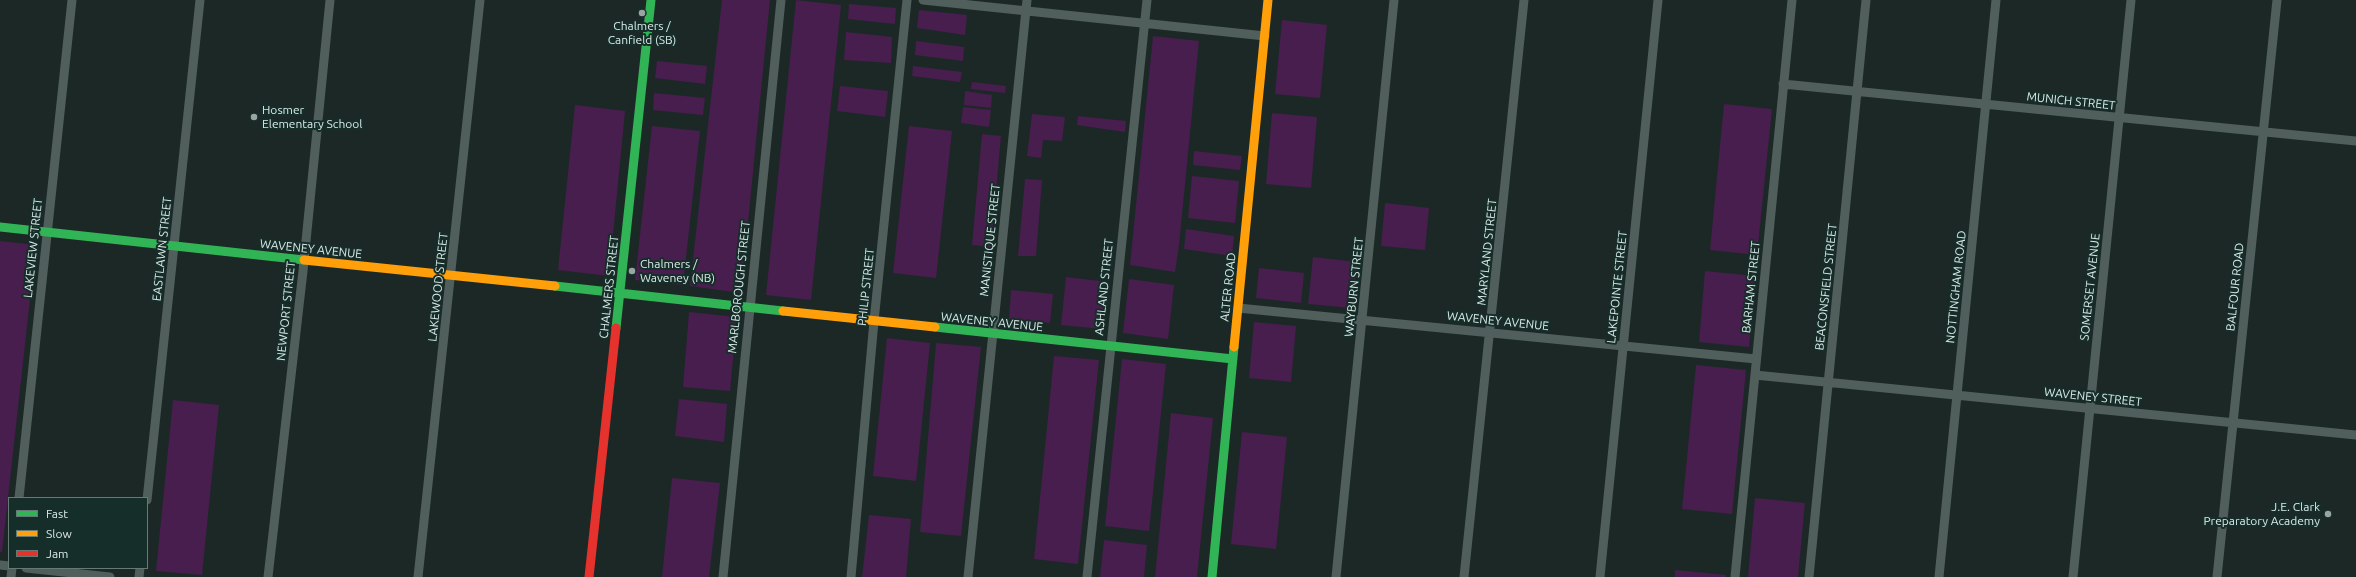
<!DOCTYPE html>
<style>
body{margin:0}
#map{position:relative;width:2356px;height:577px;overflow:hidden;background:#1c2826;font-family:Ubuntu,sans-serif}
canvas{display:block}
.legend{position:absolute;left:8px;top:497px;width:140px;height:72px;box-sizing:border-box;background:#162e2a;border:1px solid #657975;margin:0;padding:5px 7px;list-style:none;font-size:12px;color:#dbe9e6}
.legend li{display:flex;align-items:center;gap:8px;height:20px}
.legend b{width:20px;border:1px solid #657975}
</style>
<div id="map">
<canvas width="2356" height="577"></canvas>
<ul class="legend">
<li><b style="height:5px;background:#30b455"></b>Fast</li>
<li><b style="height:5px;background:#ff9f0a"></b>Slow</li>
<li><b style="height:5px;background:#e5322d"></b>Jam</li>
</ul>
</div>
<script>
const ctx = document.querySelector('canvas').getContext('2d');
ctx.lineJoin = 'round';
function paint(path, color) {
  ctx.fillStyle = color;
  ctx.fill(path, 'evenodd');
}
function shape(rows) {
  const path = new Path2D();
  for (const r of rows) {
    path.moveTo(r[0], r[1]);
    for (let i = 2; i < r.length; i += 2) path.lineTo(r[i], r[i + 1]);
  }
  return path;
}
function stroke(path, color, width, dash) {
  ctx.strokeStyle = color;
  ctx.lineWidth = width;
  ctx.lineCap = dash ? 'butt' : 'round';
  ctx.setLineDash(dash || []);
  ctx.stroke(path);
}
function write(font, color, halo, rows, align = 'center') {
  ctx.font = font + ' Ubuntu,sans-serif';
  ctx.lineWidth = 4;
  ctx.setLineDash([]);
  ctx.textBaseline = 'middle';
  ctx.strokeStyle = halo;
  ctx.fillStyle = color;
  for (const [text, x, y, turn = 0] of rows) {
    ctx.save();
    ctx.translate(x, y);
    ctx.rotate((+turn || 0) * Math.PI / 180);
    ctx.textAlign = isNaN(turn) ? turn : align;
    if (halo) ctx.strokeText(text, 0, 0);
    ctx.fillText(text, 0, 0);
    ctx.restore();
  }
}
paint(shape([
 [722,0,770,0,741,293,690,286],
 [796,0,841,5,811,300,766,295],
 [849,4,896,8,895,24,848,19],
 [919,10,967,15,965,35,917,28],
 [1282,20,1327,25,1320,98,1275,94],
 [846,32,892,37,891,63,844,60],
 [1153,36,1199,41,1179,245,1175,272,1130,265],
 [916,41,964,47,963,61,915,55],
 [657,61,707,66,705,84,655,78],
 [913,66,962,72,960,82,912,76],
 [972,82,1006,86,1005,93,971,89],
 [840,86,888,91,885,117,837,111],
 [965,91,992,95,991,108,964,105],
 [654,93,705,98,703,115,653,110],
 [1724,104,1772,109,1757,255,1710,250],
 [575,105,625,111,609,276,558,270],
 [963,107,991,110,989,127,961,123],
 [1272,113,1317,117,1311,188,1266,184],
 [1032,114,1065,117,1062,141,1043,140,1041,158,1027,156],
 [1078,116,1126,121,1125,132,1077,125],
 [652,126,700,131,683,285,635,280],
 [909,126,952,131,936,278,893,273],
 [982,134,1001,136,991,247,972,245],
 [1194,151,1242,156,1240,170,1193,165],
 [1192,176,1239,181,1235,223,1188,218],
 [1025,179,1042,180,1036,256,1018,256],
 [1385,203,1429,208,1425,250,1381,246],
 [1186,229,1234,236,1232,256,1184,249],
 [0,241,36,245,2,552,0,552],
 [1313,257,1357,262,1352,308,1308,304],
 [1259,268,1304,273,1301,303,1256,298],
 [1705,271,1755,276,1749,347,1699,342],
 [1066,277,1108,282,1102,329,1061,325],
 [1129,279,1174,285,1168,339,1123,333],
 [1011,290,1053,294,1050,323,1009,319],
 [689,312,737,317,730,391,683,387],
 [1254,322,1296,326,1291,382,1249,378],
 [887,338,930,343,916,481,873,476],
 [936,343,981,347,961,536,920,532],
 [1054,356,1099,360,1078,564,1034,559],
 [1122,359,1166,364,1149,531,1105,526],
 [1696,365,1746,370,1732,514,1682,509],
 [679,399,727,404,724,442,675,436],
 [173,400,219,405,202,575,156,571],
 [1171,413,1213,418,1197,577,1155,577],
 [1242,432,1287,437,1276,549,1231,544],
 [672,478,720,483,709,577,662,577],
 [1755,498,1805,503,1798,577,1748,577],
 [869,515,911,519,906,577,862,577],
 [1104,540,1147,545,1144,577,1100,577],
 [1675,570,1726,575,1726,577,1675,577]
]), '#471e4d');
stroke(shape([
 [923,0,1265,36],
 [1783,84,2356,141],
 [1238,308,1756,359],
 [1755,375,2356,435],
 [19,498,72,0],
 [147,500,200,0],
 [0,565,9,566],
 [26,568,110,577],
 [11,577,12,568],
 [139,577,140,568],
 [268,577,303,271,330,0],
 [418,577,480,0],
 [723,577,781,0],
 [851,577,874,321,907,0],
 [968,577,1027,0],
 [1087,577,1147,0],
 [1336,577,1394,0],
 [1464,577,1524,0],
 [1600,577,1658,0],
 [1735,577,1792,0],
 [1809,577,1866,0],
 [1939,577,1996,0],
 [2073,577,2131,0],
 [2217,577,2277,0]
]), '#505f5c', 9);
stroke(shape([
 [0,227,304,260],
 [555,286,783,311],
 [935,327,1233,359],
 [616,328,651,0],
 [1212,577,1234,347]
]), '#30b455', 9);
stroke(shape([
 [304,260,555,286],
 [783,311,935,327],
 [1234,347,1268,0]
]), '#ff9f0a', 9);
stroke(shape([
 [589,577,616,328]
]), '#e5322d', 9);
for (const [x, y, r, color] of [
 [642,13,4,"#98a5a3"],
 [254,117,4,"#98a5a3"],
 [632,271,4,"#98a5a3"],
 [2328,514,4,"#98a5a3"]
]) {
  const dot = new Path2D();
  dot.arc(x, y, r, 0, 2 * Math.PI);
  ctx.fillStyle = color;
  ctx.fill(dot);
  stroke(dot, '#162e2a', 1.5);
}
write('12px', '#dbe9e6', '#162e2a', [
 ["Chalmers /",642,26,"center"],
 ["Canfield (SB)",642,40,"center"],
 ["Hosmer",262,110],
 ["Elementary School",262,124],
 ["Chalmers /",640,264],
 ["Waveney (NB)",640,278],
 ["J.E. Clark",2320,507,"right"],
 ["Preparatory Academy",2320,521,"right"]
], 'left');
write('12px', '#dbe9e6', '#162e2a', [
 ["MUNICH STREET",2071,101,6],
 ["MANISTIQUE STREET",990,240,-84],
 ["LAKEVIEW STREET",33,248,-84],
 ["EASTLAWN STREET",162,249,-84],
 ["WAVENEY AVENUE",311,249,6],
 ["MARYLAND STREET",1487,252,-84],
 ["LAKEWOOD STREET",438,287,-84],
 ["CHALMERS STREET",609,287,-84],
 ["MARLBOROUGH STREET",739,287,-84],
 ["PHILIP STREET",866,287,-84],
 ["ASHLAND STREET",1104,287,-84],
 ["ALTER ROAD",1228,287,-84],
 ["WAYBURN STREET",1354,287,-84],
 ["LAKEPOINTE STREET",1617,287,-84],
 ["BARHAM STREET",1751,287,-84],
 ["BEACONSFIELD STREET",1826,287,-84],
 ["NOTTINGHAM ROAD",1956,287,-84],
 ["SOMERSET AVENUE",2090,287,-84],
 ["BALFOUR ROAD",2235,287,-84],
 ["NEWPORT STREET",286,311,-84],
 ["WAVENEY AVENUE",1498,321,6],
 ["WAVENEY AVENUE",992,322,6],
 ["WAVENEY STREET",2093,397,6]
]);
</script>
